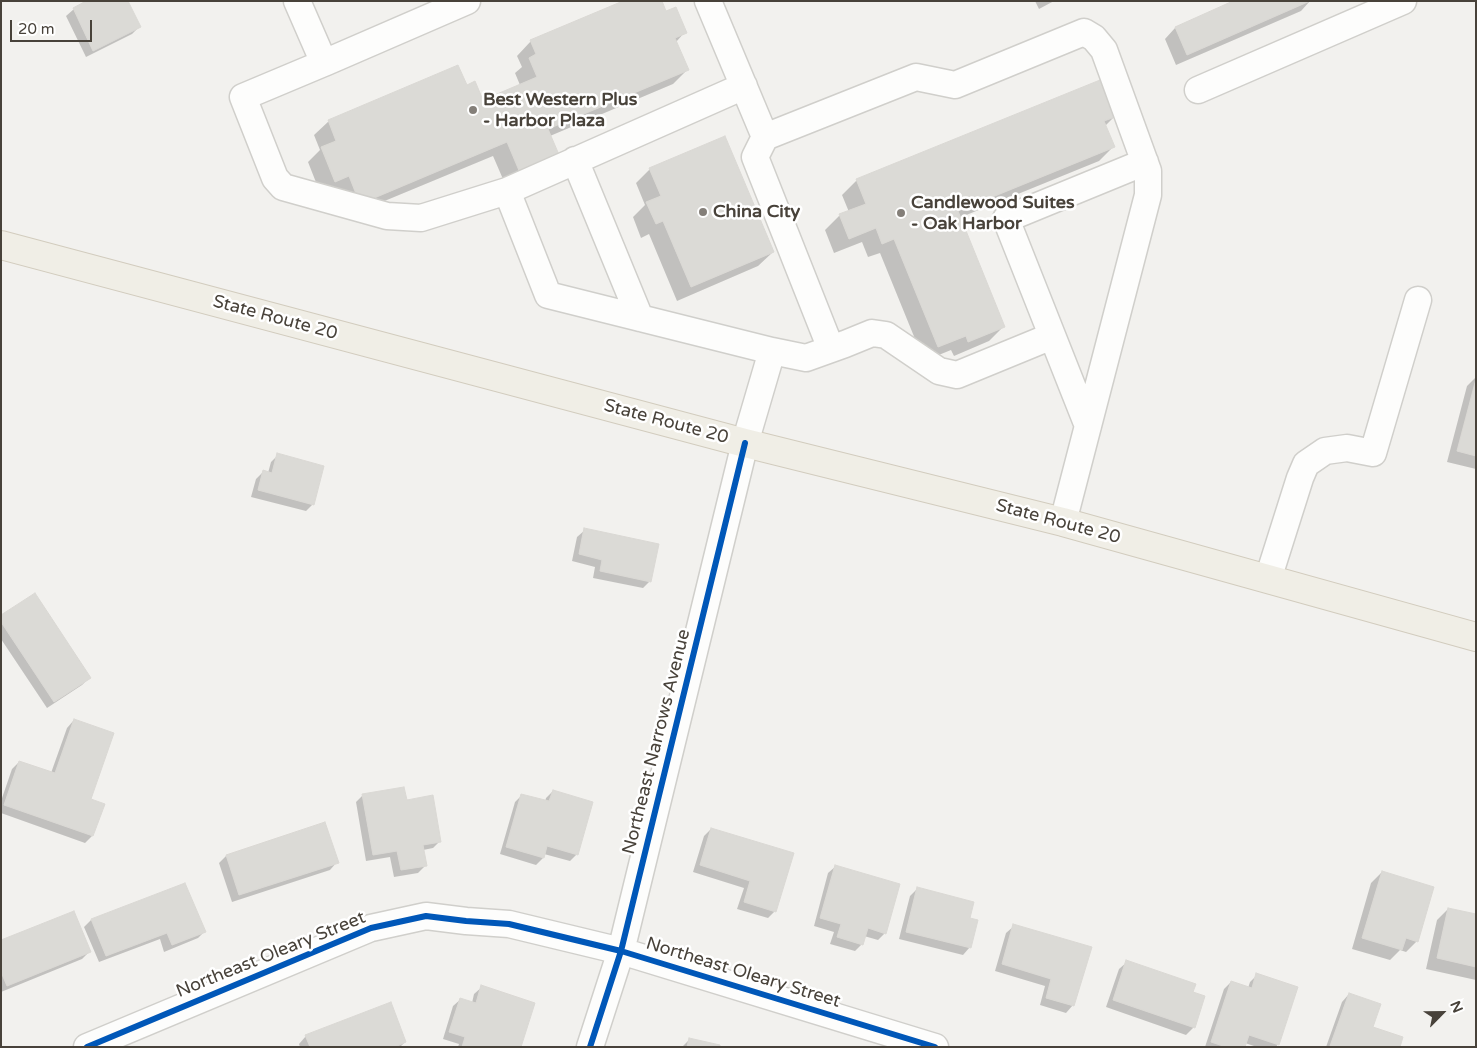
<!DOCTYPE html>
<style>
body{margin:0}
#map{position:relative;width:1477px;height:1048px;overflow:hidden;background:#f2f1ee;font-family:"Varela Round",sans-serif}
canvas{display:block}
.frame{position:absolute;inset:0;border:2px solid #48423a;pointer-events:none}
.north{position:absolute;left:1417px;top:988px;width:50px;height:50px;-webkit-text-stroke:4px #fff;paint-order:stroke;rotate:67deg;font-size:14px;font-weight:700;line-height:20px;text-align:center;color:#48423a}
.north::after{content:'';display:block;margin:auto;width:18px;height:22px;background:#48423a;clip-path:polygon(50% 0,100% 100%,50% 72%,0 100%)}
.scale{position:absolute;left:10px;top:20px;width:82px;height:22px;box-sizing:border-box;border:2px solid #48423a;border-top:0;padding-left:6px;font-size:15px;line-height:18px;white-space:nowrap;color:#48423a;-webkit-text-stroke:4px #fff;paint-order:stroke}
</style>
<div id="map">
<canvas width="1477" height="1048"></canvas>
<div class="frame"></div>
<div class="north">N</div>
<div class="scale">20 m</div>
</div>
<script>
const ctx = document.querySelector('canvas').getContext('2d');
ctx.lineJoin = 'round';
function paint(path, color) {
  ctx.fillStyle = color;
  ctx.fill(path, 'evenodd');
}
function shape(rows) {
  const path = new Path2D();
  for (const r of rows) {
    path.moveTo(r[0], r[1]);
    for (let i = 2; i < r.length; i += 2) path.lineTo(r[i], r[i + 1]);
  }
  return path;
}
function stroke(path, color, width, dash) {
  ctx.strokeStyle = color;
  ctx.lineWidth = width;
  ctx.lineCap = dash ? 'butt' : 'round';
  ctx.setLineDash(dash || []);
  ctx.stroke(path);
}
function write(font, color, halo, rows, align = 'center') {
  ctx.font = font + ' "Varela Round",sans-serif';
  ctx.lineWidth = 5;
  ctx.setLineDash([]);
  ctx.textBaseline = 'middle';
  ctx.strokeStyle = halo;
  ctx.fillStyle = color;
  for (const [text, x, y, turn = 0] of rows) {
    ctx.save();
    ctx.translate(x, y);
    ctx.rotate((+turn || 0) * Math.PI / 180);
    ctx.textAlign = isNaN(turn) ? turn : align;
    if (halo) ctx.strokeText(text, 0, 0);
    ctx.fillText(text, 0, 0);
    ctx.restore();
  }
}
paint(shape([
 [1035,1,1054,1,1039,9],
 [1236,1,1310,1,1301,11,1176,65,1165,39,1175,28],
 [74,9,139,27,132,34,86,57,66,16],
 [685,32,676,42,687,70,673,84,550,136,509,193,493,156,346,217,321,195,308,162,320,150,314,135,329,121,466,86,482,101,520,85,515,73,522,67,517,56,531,41],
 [1100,82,1114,117,1105,126,1113,147,1099,161,959,218,1003,327,989,341,954,356,951,350,924,361,880,253,868,257,862,242,834,253,825,230,839,216,849,212,842,195,857,180],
 [650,169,773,252,758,266,677,301,649,234,641,238,633,217,645,205,636,183],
 [1476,377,1476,469,1447,462,1467,386],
 [278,455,313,504,306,511,251,497,256,479,263,472,268,473,271,462],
 [585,530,650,581,643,588,593,578,595,567,572,561,577,537],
 [1,616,89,678,82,685,47,708,1,639],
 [74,720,89,800,92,836,85,843,1,813,1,801,12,769,19,762,51,773,67,728],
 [553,791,577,854,570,861,544,854,543,858,536,865,500,854,515,802,522,795,545,802,546,798],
 [363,795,406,802,440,841,433,848,423,850,426,865,418,873,394,877,390,857,366,861,356,802],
 [711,829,775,911,768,918,737,909,744,888,693,872,704,836],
 [226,856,337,862,330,870,232,902,219,863],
 [836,866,885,933,878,940,864,936,862,944,855,951,830,944,834,932,814,926,828,873],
 [1382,872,1417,941,1406,952,1400,950,1390,960,1352,949,1371,883],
 [917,889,968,919,970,947,963,955,899,939,910,896],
 [1448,909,1476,915,1476,980,1426,969,1437,920],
 [91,920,205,931,198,938,164,952,160,939,99,962,84,927],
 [1014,926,1073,1005,1066,1013,1040,1005,1045,986,995,971,1006,933],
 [1,942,89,952,82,959,1,992],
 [1127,962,1191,993,1194,1027,1186,1035,1106,1007,1119,969],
 [1257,975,1278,1044,1276,1047,1257,1047,1245,1043,1244,1047,1205,1047,1224,989,1231,982,1248,988,1250,982],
 [482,987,520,1047,458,1047,459,1044,443,1039,453,1006,461,999,472,1003,474,994],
 [1349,994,1371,1027,1399,1047,1326,1047,1342,1002],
 [306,1036,405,1042,400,1047,300,1047,299,1044],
 [690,1039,719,1047,682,1047]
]), '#0003');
const building = shape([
 [86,1,128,1,141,27,93,51,73,8,86,1],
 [623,1,662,1,666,11,676,7,687,33,675,38,689,70,548,129,563,164,523,180,507,142,360,204,349,176,335,182,321,147,336,141,328,120,458,65,467,85,475,81,483,100,537,77,529,58,536,54,530,40,623,1],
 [1233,1,1310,1,1187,55,1175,27,1233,1],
 [1100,80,1115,117,1104,121,1115,147,958,211,1005,327,968,342,966,336,938,347,894,239,882,244,876,228,849,239,839,214,866,204,856,179,1100,80],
 [725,136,774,252,691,287,663,221,656,224,646,202,661,196,649,168,725,136],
 [1476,379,1476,456,1457,451,1476,379],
 [277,453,324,466,314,505,258,490,263,470,272,473,277,453],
 [584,528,659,544,651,582,600,571,602,560,579,554,584,528],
 [35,593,91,678,54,702,1,622,1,615,35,593],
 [74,719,114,733,91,799,105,804,93,836,4,805,19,761,55,773,74,719],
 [404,787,407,800,433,795,441,842,423,845,427,866,401,870,397,851,373,855,362,794,404,787],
 [553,790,593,802,578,855,547,846,544,858,506,847,521,794,549,801,553,790],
 [325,822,339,863,239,895,226,855,325,822],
 [711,828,794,853,776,912,744,902,750,881,700,865,711,828],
 [835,865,900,884,886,934,868,928,863,945,837,937,841,924,820,918,835,865],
 [1382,871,1434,887,1418,942,1406,938,1402,950,1362,938,1382,871],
 [185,883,206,932,172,945,167,933,106,956,91,919,185,883],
 [917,887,974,902,970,918,978,920,971,948,906,932,917,887],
 [1448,908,1476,914,1476,967,1437,958,1448,908],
 [74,911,91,952,7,986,1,972,1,940,74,911],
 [1013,924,1092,947,1074,1006,1046,998,1051,979,1002,964,1013,924],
 [1126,960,1196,984,1193,992,1205,996,1195,1028,1113,1000,1126,960],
 [1256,973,1298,987,1279,1045,1249,1035,1245,1047,1226,1047,1211,1042,1231,981,1252,988,1256,973],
 [481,985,535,1003,521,1047,462,1047,465,1037,449,1032,460,998,476,1003,481,985],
 [1349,993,1381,1004,1373,1027,1403,1037,1400,1047,1333,1047,1330,1046,1349,993],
 [391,1002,406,1042,395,1047,310,1047,305,1035,391,1002],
 [689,1038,720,1045,720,1047,687,1047,689,1038]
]);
paint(building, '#dbdad6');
stroke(building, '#dad8d4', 1);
const minor = shape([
 [297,1,324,63,467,1],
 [708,1,765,137,916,77,955,85,1084,32,1094,38,1104,50,1148,171,1148,195,1063,522],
 [324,63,243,97,275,178,283,187,387,216,421,218,507,191,548,295,772,351,745,443,621,951,590,1047],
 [1198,90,1403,1],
 [765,137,755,157,831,349],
 [575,160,640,318],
 [507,191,744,86],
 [772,351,806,358,845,344,872,333,886,335,939,371,957,375,1052,336],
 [1088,426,1006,219,1145,162],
 [1268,579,1300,478,1306,464,1325,451,1347,448,1373,453,1418,300],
 [87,1047,371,928,426,916,466,921,509,924,621,951,935,1047]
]);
const major = shape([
 [1,245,745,443,1063,522,1476,637]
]);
stroke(minor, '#d0cfcb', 29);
stroke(major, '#d2ccbe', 30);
stroke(minor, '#fdfdfc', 26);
stroke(major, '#f0eee6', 28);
stroke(shape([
 [87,1047,371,928,426,916,466,921,509,924,621,951,935,1047],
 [590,1047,621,951,745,443]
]), '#0057b8', 6);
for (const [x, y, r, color] of [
 [473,110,5,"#847f79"],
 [703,212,5,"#847f79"],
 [901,213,5,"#847f79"]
]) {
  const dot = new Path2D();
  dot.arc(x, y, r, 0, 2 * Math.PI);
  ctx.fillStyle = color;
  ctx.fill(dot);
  stroke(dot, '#fff', 2);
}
write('bold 18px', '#48423a', '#fff', [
 ["Best Western Plus",483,100],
 ["- Harbor Plaza",483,121],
 ["Candlewood Suites",911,203],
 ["- Oak Harbor",911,224],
 ["China City",713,212]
], 'left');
write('18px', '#48423a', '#fff', [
 ["State Route 20",275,318,15],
 ["State Route 20",666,422,15],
 ["State Route 20",1058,522,15],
 ["Northeast Narrows Avenue",657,742,-76],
 ["Northeast Oleary Street",271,955,-22],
 ["Northeast Oleary Street",743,973,17]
]);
</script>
